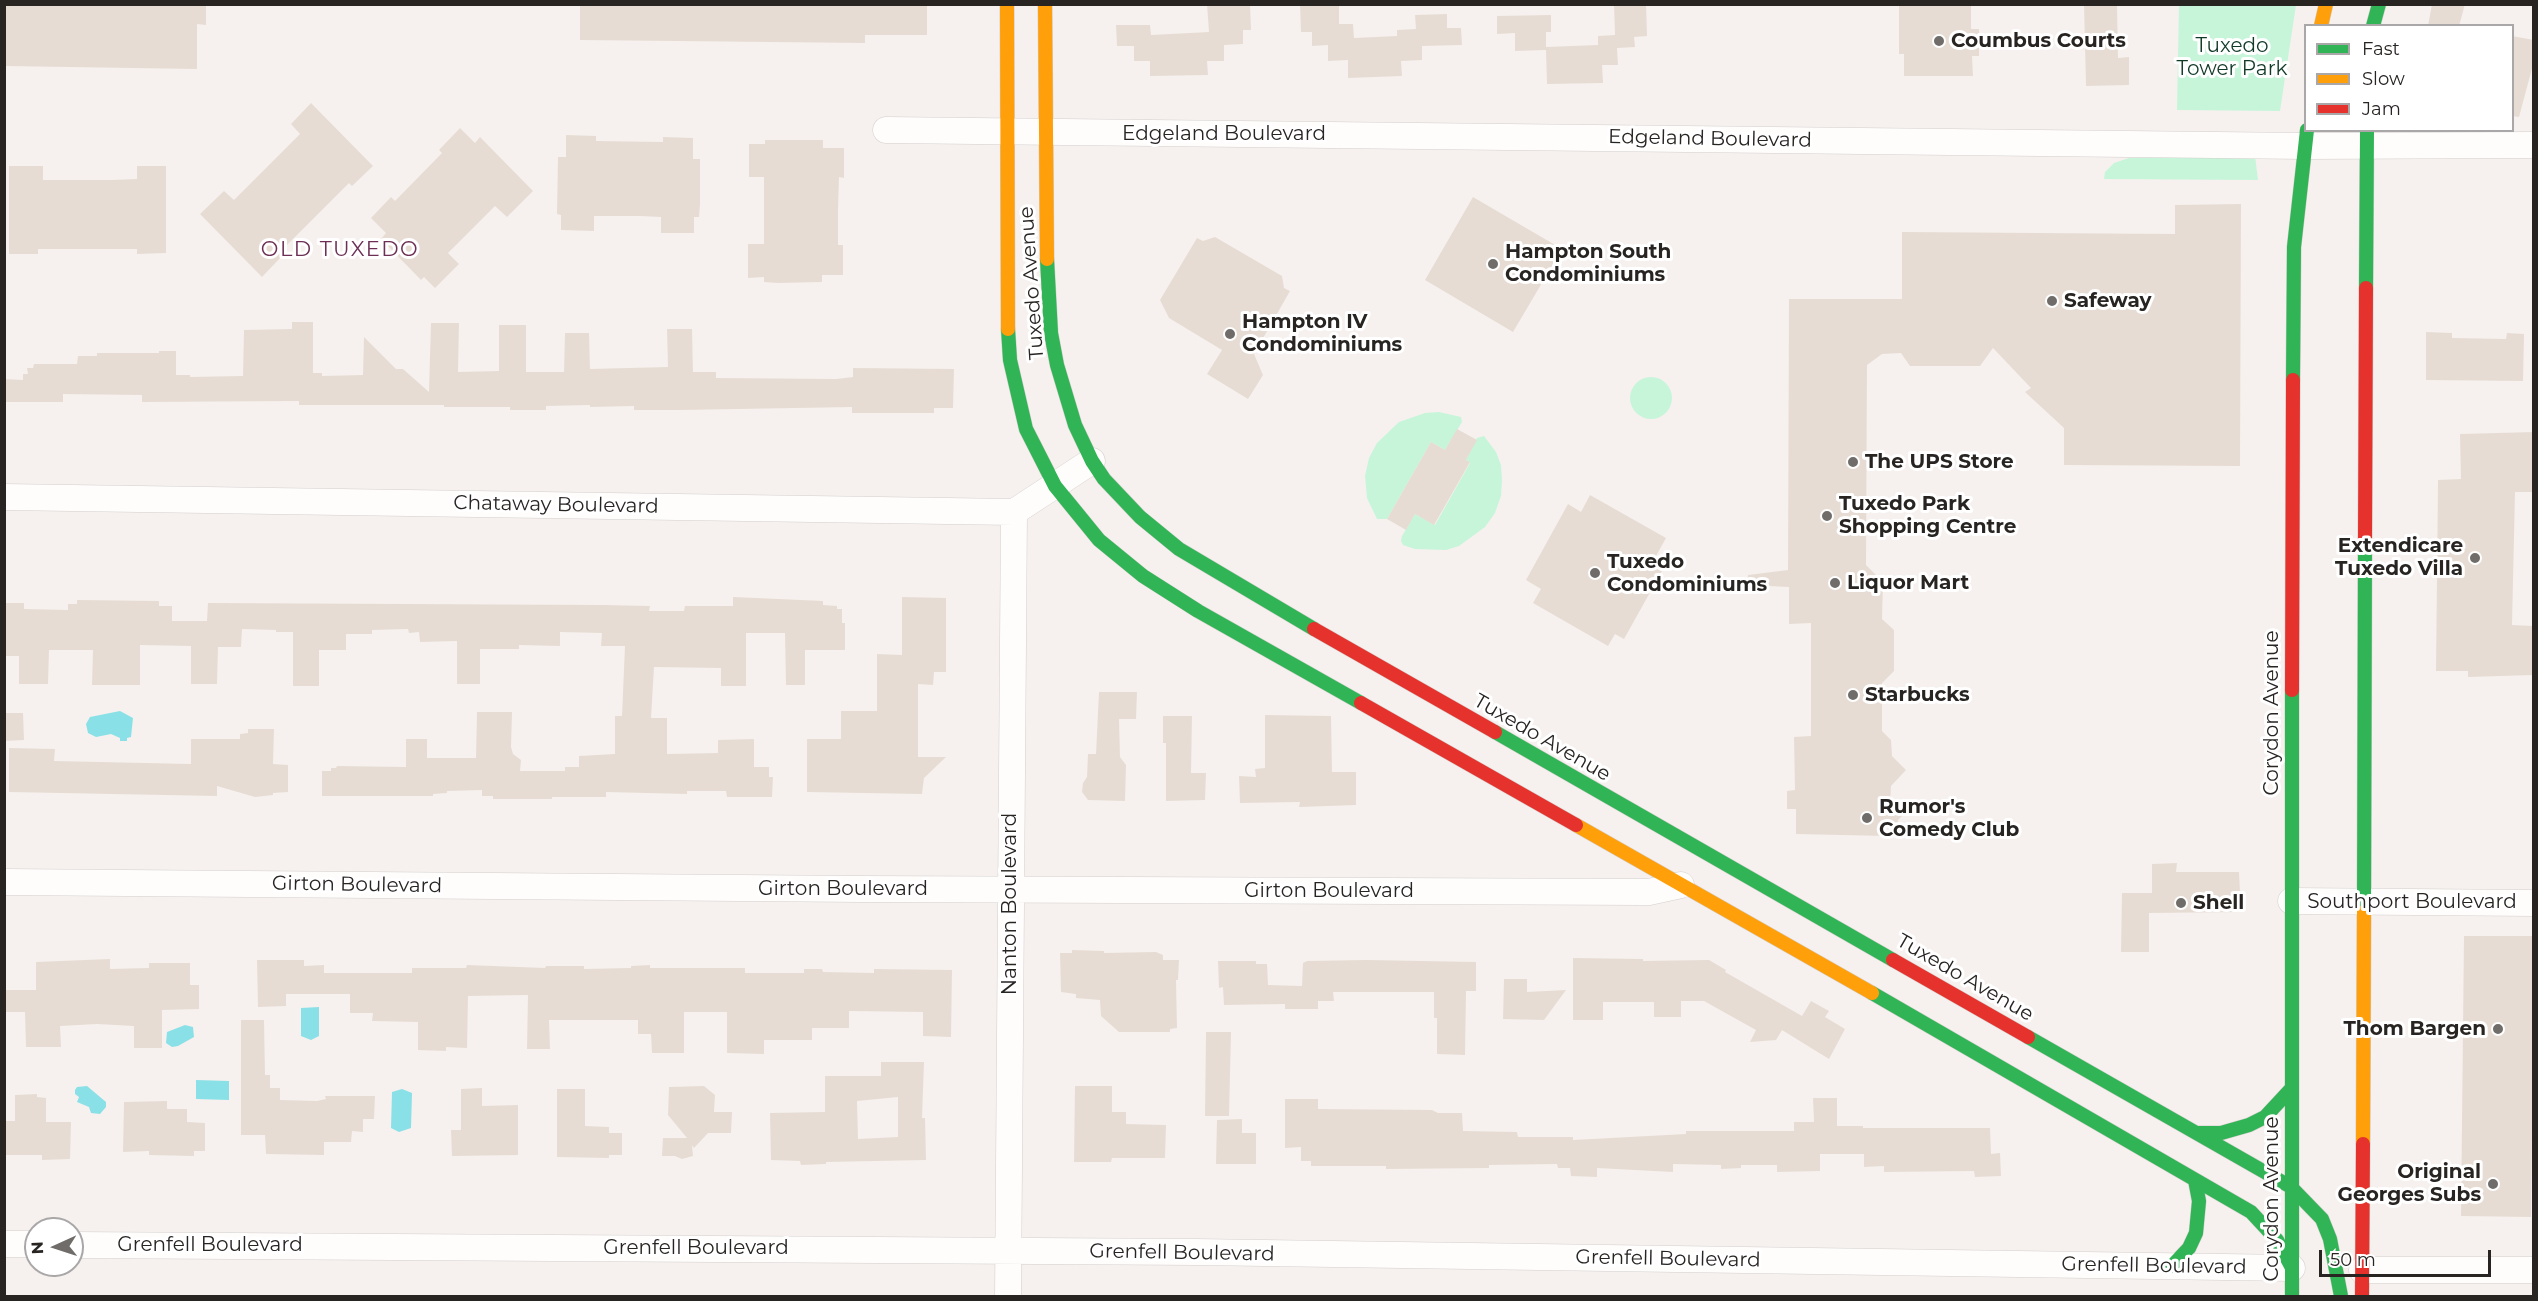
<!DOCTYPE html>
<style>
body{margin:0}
#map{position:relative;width:2538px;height:1301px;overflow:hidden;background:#f6f1ee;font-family:Montserrat,sans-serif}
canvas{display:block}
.frame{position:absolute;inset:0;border:6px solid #272422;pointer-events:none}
.legend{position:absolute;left:2304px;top:24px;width:210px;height:108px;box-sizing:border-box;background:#fff;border:2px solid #a9a7a7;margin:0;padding:8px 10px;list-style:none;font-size:18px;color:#272422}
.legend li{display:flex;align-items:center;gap:12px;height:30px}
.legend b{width:30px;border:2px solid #a9a7a7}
.north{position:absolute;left:24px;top:1217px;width:60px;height:60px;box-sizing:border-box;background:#fff;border:2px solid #a9a7a7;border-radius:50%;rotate:267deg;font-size:16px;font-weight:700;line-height:24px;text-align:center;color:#272422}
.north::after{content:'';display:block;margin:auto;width:21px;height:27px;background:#6f6c69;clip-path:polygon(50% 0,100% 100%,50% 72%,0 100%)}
.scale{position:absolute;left:2319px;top:1250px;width:172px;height:27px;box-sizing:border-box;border:3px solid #272422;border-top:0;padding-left:8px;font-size:18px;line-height:21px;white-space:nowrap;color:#272422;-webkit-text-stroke:4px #fff;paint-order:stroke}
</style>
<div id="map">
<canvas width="2538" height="1301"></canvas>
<div class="frame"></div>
<ul class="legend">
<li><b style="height:8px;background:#30b455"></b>Fast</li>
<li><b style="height:8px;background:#ff9f0a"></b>Slow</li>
<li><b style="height:8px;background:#e5322d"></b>Jam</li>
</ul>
<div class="north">N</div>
<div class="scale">50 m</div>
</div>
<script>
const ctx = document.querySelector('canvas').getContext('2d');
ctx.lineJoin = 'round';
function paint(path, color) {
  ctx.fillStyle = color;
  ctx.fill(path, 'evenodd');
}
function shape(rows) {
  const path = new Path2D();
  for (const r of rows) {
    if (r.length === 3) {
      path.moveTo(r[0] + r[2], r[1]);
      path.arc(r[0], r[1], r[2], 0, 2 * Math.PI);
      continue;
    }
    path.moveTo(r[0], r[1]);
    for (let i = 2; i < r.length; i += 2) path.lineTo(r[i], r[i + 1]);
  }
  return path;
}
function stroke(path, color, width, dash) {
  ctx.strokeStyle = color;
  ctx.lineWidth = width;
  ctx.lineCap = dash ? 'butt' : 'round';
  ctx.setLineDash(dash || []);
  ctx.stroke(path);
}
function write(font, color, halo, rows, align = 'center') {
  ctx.font = font + ' Montserrat,sans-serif';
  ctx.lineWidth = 6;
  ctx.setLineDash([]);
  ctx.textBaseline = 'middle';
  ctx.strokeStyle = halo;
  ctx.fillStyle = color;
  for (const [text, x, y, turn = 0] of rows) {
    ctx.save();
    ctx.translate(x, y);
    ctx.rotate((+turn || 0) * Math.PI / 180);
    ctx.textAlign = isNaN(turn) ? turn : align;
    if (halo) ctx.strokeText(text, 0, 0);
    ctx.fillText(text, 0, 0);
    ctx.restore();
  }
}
paint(shape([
 [2179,5,2296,5,2280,111,2177,110],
 [2255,155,2258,180,2104,179,2105,172,2114,163,2129,158],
 [1651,398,21],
 [1439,412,1461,417,1462,422,1445,450,1431,442,1387,519,1377,519,1367,498,1365,476,1369,458,1377,443,1399,422,1425,413],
 [1484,436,1496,452,1501,465,1502,480,1501,496,1495,513,1485,527,1459,546,1446,550,1415,549,1403,545,1401,541,1402,536,1415,514,1435,525,1470,463,1466,460,1477,438]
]), '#c7f5da');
paint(shape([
 [120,711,133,718,131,737,127,738,127,741,120,741,120,738,111,734,96,737,88,733,86,724,90,717],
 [319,1007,319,1036,311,1040,301,1036,301,1008],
 [185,1025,193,1027,194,1037,178,1046,172,1047,166,1043,167,1032],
 [196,1080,229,1081,229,1100,196,1099],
 [87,1086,106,1102,106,1107,100,1114,91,1113,89,1107,77,1102,79,1097,75,1094,75,1090,77,1087],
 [402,1089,412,1093,411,1128,399,1132,391,1128,392,1092]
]), '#8ae0e7');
paint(shape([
 [4,4,206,4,206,25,197,24,197,69,4,66],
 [580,4,927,4,927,35,865,35,865,43,580,40],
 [1207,4,1250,4,1251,30,1243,30,1243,44,1224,45,1224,61,1207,61,1208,75,1150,76,1150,61,1134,61,1134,46,1117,46,1116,25,1150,25,1151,35,1209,32],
 [1300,4,1339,4,1339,24,1353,24,1354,38,1397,36,1397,30,1416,29,1415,15,1447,14,1447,28,1461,28,1462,45,1422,46,1422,60,1401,61,1402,76,1348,78,1348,60,1328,61,1328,45,1312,46,1312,32,1301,32],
 [1614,4,1646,4,1647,36,1634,37,1635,47,1617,48,1618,65,1602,65,1603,83,1547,84,1546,50,1515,51,1515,33,1497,34,1497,16,1551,15,1551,32,1546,32,1546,47,1598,45,1598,36,1615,35],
 [1899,4,1971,4,1971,29,1979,29,1979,56,1972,56,1973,76,1904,76,1904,54,1899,54],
 [2084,4,2117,4,2118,58,2129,57,2129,85,2086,86],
 [2432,4,2465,4,2459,26,2428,26],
 [2512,36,2534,40,2534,61,2519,117,2512,116],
 [311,103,373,166,352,186,349,183,279,253,282,256,262,277,200,214,224,191,234,200,300,134,291,124],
 [460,128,475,143,480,137,533,191,507,217,495,206,448,253,459,264,435,288,424,277,421,280,381,239,386,233,371,218,391,197,395,201,442,153,439,150],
 [566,135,596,136,596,141,663,142,663,137,693,138,693,159,700,159,700,204,699,217,694,217,694,233,661,233,661,217,640,216,594,216,594,231,561,230,561,215,557,214,558,157,566,157],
 [765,140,823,140,823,148,844,148,844,178,839,177,838,211,838,245,843,245,843,275,822,275,822,282,778,283,764,282,764,277,748,278,748,244,764,244,764,177,749,177,749,144,765,144],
 [9,166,43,166,43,180,112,180,137,179,137,166,166,166,166,253,137,254,137,249,38,249,38,254,9,254],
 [1473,197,1562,249,1513,332,1425,280],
 [2241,204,2240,466,2064,465,2064,428,2025,392,2031,388,1993,348,1980,366,1910,366,1901,353,1882,354,1867,365,1866,565,1883,582,1882,619,1894,630,1894,671,1882,683,1882,731,1891,740,1892,756,1906,770,1891,786,1890,805,1903,815,1898,820,1897,829,1886,828,1886,836,1796,834,1796,809,1787,809,1787,791,1795,790,1794,737,1811,736,1811,623,1789,624,1789,587,1748,585,1748,575,1788,570,1789,299,1902,299,1902,232,2175,234,2175,205],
 [1215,237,1282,276,1284,288,1290,291,1254,354,1263,375,1248,399,1207,374,1222,350,1169,318,1160,300,1197,238,1203,241],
 [292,322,313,322,313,373,322,373,322,376,363,375,364,337,396,369,403,369,429,392,431,323,459,323,458,372,499,371,499,325,526,325,526,372,564,372,565,333,589,333,590,369,668,367,667,329,692,329,693,372,716,372,716,378,836,379,853,377,853,368,954,369,953,408,934,408,934,413,852,413,852,407,681,410,634,410,634,406,590,407,590,405,546,406,546,410,510,410,510,407,444,407,444,405,299,405,299,401,142,402,142,395,63,394,63,402,4,402,4,379,23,380,23,374,28,374,27,368,33,368,34,364,77,364,78,356,97,356,97,353,159,353,159,351,176,351,176,375,190,375,190,377,243,376,244,330,292,329],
 [2426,332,2452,333,2452,338,2506,339,2507,333,2524,334,2523,381,2426,380],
 [1457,429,1477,440,1466,460,1470,462,1434,525,1415,514,1406,530,1387,519,1431,442,1445,450],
 [2534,432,2534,492,2515,492,2512,625,2534,626,2534,675,2468,677,2468,671,2436,671,2438,480,2461,479,2460,434],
 [1590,495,1666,538,1656,556,1667,562,1624,639,1615,634,1608,646,1533,603,1541,589,1526,580,1568,504,1581,512],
 [733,597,823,601,823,605,837,606,837,609,842,609,842,623,845,623,845,650,805,650,805,685,786,685,785,633,746,633,746,686,721,686,721,668,654,667,651,718,667,718,667,754,718,753,718,740,754,739,754,767,769,767,769,777,773,777,772,797,727,797,726,791,687,791,687,794,606,792,606,797,552,797,552,799,493,799,493,796,482,796,482,790,447,791,447,793,433,794,433,796,322,796,322,771,331,771,331,768,336,768,337,766,406,767,406,739,427,739,427,758,476,758,477,712,512,712,511,747,513,754,521,760,520,771,565,771,565,767,579,767,579,756,615,754,615,716,622,716,625,646,601,646,602,633,560,632,560,646,519,645,519,649,480,649,480,684,457,684,457,641,420,642,419,632,409,633,408,629,372,630,372,634,346,634,346,650,319,650,319,686,293,686,293,632,276,632,276,630,242,629,241,647,218,647,217,684,191,684,191,646,140,645,140,685,92,685,93,650,49,650,48,684,19,684,19,656,4,656,4,603,24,603,24,609,68,610,68,604,77,604,77,600,159,601,159,606,172,606,172,621,207,621,208,603,603,605,650,606,649,611,684,611,685,606,733,606],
 [902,597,946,598,946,672,934,672,933,685,918,684,918,757,946,757,924,778,922,794,807,792,807,739,841,739,841,711,877,711,877,654,902,655],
 [1099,692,1137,692,1136,719,1119,719,1120,757,1126,765,1125,801,1088,800,1082,792,1083,783,1087,777,1088,754,1096,754],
 [4,713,23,713,24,740,4,741],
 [1265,715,1331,716,1332,772,1356,772,1356,805,1299,807,1300,802,1240,803,1239,776,1256,777,1255,769,1265,768],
 [1163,716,1192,716,1191,773,1206,773,1205,800,1166,801,1166,743,1163,743],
 [248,729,274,729,273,764,288,765,288,792,273,793,273,795,255,797,217,786,217,796,9,792,9,748,55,749,54,761,191,764,191,739,240,739,240,734,248,733],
 [2177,863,2176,872,2239,872,2241,912,2149,913,2149,952,2121,952,2122,893,2152,893,2152,864],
 [2464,936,2534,936,2531,1217,2461,1216],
 [1072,950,1104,951,1104,953,1156,952,1163,955,1163,960,1179,960,1178,980,1176,980,1177,1028,1170,1029,1170,1032,1119,1032,1101,1016,1100,1000,1076,998,1076,994,1061,992,1060,953,1072,953],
 [1573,958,1643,959,1643,961,1709,960,1726,970,1725,972,1802,1016,1811,1001,1829,1011,1825,1017,1845,1029,1829,1059,1782,1030,1776,1040,1750,1042,1756,1030,1704,1001,1681,1001,1681,1017,1654,1017,1654,1002,1603,1002,1603,1020,1573,1020],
 [110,959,110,969,149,968,149,963,190,963,190,985,199,985,199,1009,162,1010,162,1048,134,1048,134,1026,97,1024,60,1026,61,1047,26,1047,25,1012,4,1012,4,990,36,990,36,962],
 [257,960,304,960,304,966,324,965,324,973,412,973,412,968,466,968,467,965,545,968,546,966,584,966,584,969,631,968,631,966,650,965,650,968,745,968,745,973,804,973,804,969,822,969,823,972,874,973,874,969,952,970,951,1037,923,1036,923,1012,849,1011,849,1028,812,1028,812,1040,764,1040,764,1054,727,1053,727,1012,684,1012,684,1053,652,1053,651,1034,638,1034,638,1020,549,1020,550,1049,527,1049,528,995,468,996,467,1048,446,1047,446,1051,418,1050,418,1022,372,1021,373,1013,350,1013,350,994,286,994,286,1006,258,1007],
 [1367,960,1476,962,1476,991,1466,991,1465,1055,1437,1054,1437,1018,1434,1018,1434,992,1333,992,1334,1001,1318,1001,1318,1009,1285,1009,1285,1004,1224,1005,1223,987,1219,988,1218,961,1256,961,1256,964,1267,964,1268,985,1302,986,1303,963,1307,961],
 [1504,979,1527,979,1527,992,1566,990,1544,1020,1503,1019],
 [241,1020,264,1020,265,1075,270,1075,270,1088,280,1088,280,1100,317,1101,326,1099,325,1096,375,1096,374,1119,363,1119,363,1132,352,1131,351,1142,324,1142,324,1155,266,1154,265,1135,241,1135],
 [1206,1032,1231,1032,1229,1116,1205,1116],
 [881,1062,924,1062,922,1118,925,1118,926,1160,826,1162,826,1164,801,1165,800,1161,771,1160,770,1113,825,1112,825,1076,881,1076],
 [898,1097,898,1137,858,1139,857,1101],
 [704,1086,715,1095,714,1112,732,1112,731,1133,708,1133,694,1148,692,1145,693,1156,682,1159,675,1156,662,1156,663,1138,687,1138,668,1115,669,1087],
 [1075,1086,1112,1086,1112,1112,1126,1112,1126,1124,1166,1125,1165,1158,1112,1158,1111,1162,1074,1162],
 [482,1088,482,1106,518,1105,518,1155,452,1156,451,1130,461,1130,461,1089],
 [557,1089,585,1089,585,1126,609,1127,609,1133,622,1133,622,1155,609,1155,609,1158,557,1157],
 [37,1094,37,1097,46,1098,46,1122,71,1122,70,1159,42,1160,42,1155,4,1155,4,1121,15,1121,15,1095],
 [1813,1098,1837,1098,1837,1126,1863,1126,1863,1128,1990,1128,1991,1154,2000,1153,2001,1176,1975,1177,1974,1171,1884,1172,1884,1166,1864,1167,1864,1154,1820,1154,1820,1171,1777,1172,1777,1165,1741,1165,1741,1168,1721,1169,1721,1165,1673,1164,1673,1172,1597,1168,1597,1177,1571,1176,1570,1168,1558,1168,1557,1164,1489,1165,1489,1168,1386,1169,1386,1166,1311,1166,1311,1161,1301,1161,1301,1147,1285,1148,1285,1099,1318,1099,1318,1109,1432,1110,1438,1113,1462,1113,1463,1131,1517,1132,1518,1137,1573,1137,1573,1140,1686,1134,1686,1131,1794,1131,1794,1122,1814,1122],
 [167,1101,167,1109,187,1109,187,1122,205,1123,205,1151,194,1151,194,1156,149,1155,149,1151,123,1152,124,1102],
 [1242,1119,1242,1133,1256,1133,1256,1164,1216,1164,1217,1120]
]), '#e6dcd3');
const street = shape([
 [886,130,2305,146,2534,145],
 [4,497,1014,512,1092,461],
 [4,882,861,889,1649,892,1681,885],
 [2291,901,2534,903],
 [4,1244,36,1244],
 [72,1245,1196,1252,2292,1268],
 [2362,1270,2534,1270],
 [1008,1296,1014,512]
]);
const fast = shape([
 [2373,26,2379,4],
 [1047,259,1051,333,1057,365,1075,425,1092,461,1104,479,1140,517,1179,549,1314,629],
 [2366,288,2367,130],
 [1008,329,1010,360,1026,429,1055,486,1099,540,1143,576,1198,611,1361,703],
 [2293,380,2294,247,2307,130],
 [2292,690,2292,1296],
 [1495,732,1893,960],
 [2364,912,2365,540],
 [1872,993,2251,1212,2277,1240,2292,1268],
 [2028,1037,2291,1187,2322,1219,2330,1239,2341,1296],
 [2197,1133,2221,1133,2249,1125,2265,1117,2291,1089],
 [2172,1266,2189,1248,2196,1233,2199,1201,2195,1180]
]);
const slow = shape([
 [1007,4,1008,329],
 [1045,4,1047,259],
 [2321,26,2326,4],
 [1576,825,1872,993],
 [2363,1144,2364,912]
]);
const jam = shape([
 [2365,540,2366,288],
 [1314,629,1495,732],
 [2292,690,2293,380],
 [1361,703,1576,825],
 [1893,960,2028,1037],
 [2362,1296,2363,1144]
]);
stroke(street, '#d3cfcd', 27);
stroke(fast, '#d3cfcd', 15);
stroke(slow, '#d3cfcd', 15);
stroke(jam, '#d3cfcd', 15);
stroke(street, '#fefdfc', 26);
stroke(fast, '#30b455', 14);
stroke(slow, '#ff9f0a', 14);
stroke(jam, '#e5322d', 14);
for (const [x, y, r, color] of [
 [1939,41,6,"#6f6c69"],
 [1493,264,6,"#6f6c69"],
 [2052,301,6,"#6f6c69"],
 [1230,334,6,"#6f6c69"],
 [1853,462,6,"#6f6c69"],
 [1827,516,6,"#6f6c69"],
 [2475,558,6,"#6f6c69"],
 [1595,573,6,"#6f6c69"],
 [1835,583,6,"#6f6c69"],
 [1853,695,6,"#6f6c69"],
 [1867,818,6,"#6f6c69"],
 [2181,903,6,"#6f6c69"],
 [2498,1029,6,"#6f6c69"],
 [2493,1184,6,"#6f6c69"]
]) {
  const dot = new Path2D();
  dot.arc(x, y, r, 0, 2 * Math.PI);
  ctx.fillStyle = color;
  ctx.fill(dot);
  stroke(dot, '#fff', 2);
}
write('bold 20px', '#272422', '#fff', [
 ["Coumbus Courts",1951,41],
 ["Hampton South",1505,252],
 ["Condominiums",1505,275],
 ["Safeway",2064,301],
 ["Hampton IV",1242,322],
 ["Condominiums",1242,345],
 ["The UPS Store",1865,462],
 ["Tuxedo Park",1839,504],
 ["Shopping Centre",1839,527],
 ["Extendicare",2463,546,"right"],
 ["Tuxedo Villa",2463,569,"right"],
 ["Tuxedo",1607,562],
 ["Condominiums",1607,585],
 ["Liquor Mart",1847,583],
 ["Starbucks",1865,695],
 ["Rumor's",1879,807],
 ["Comedy Club",1879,830],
 ["Shell",2193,903],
 ["Thom Bargen",2486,1029,"right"],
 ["Original",2481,1172,"right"],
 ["Georges Subs",2481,1195,"right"]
], 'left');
write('20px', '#113927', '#fff', [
 ["Tuxedo",2232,46],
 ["Tower Park",2232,69]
]);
write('20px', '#272422', '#fff', [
 ["Edgeland Boulevard",1224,134],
 ["Edgeland Boulevard",1710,139,1],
 ["Tuxedo Avenue",1032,283,-94],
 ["Chataway Boulevard",556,505,1],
 ["Corydon Avenue",2272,713,-90],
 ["Tuxedo Avenue",1542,738,30],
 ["Girton Boulevard",357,885,1],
 ["Girton Boulevard",843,889],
 ["Girton Boulevard",1329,891],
 ["Southport Boulevard",2412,902],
 ["Nanton Boulevard",1010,904,-90],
 ["Tuxedo Avenue",1965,978,30],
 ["Corydon Avenue",2272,1199,-90],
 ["Grenfell Boulevard",210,1245],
 ["Grenfell Boulevard",696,1248],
 ["Grenfell Boulevard",1182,1253,1],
 ["Grenfell Boulevard",1668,1259,1],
 ["Grenfell Boulevard",2154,1266,1]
]);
ctx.letterSpacing = '1.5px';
write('21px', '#6d2f55', '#fff', [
 ["OLD TUXEDO",340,250]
]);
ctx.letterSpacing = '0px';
</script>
